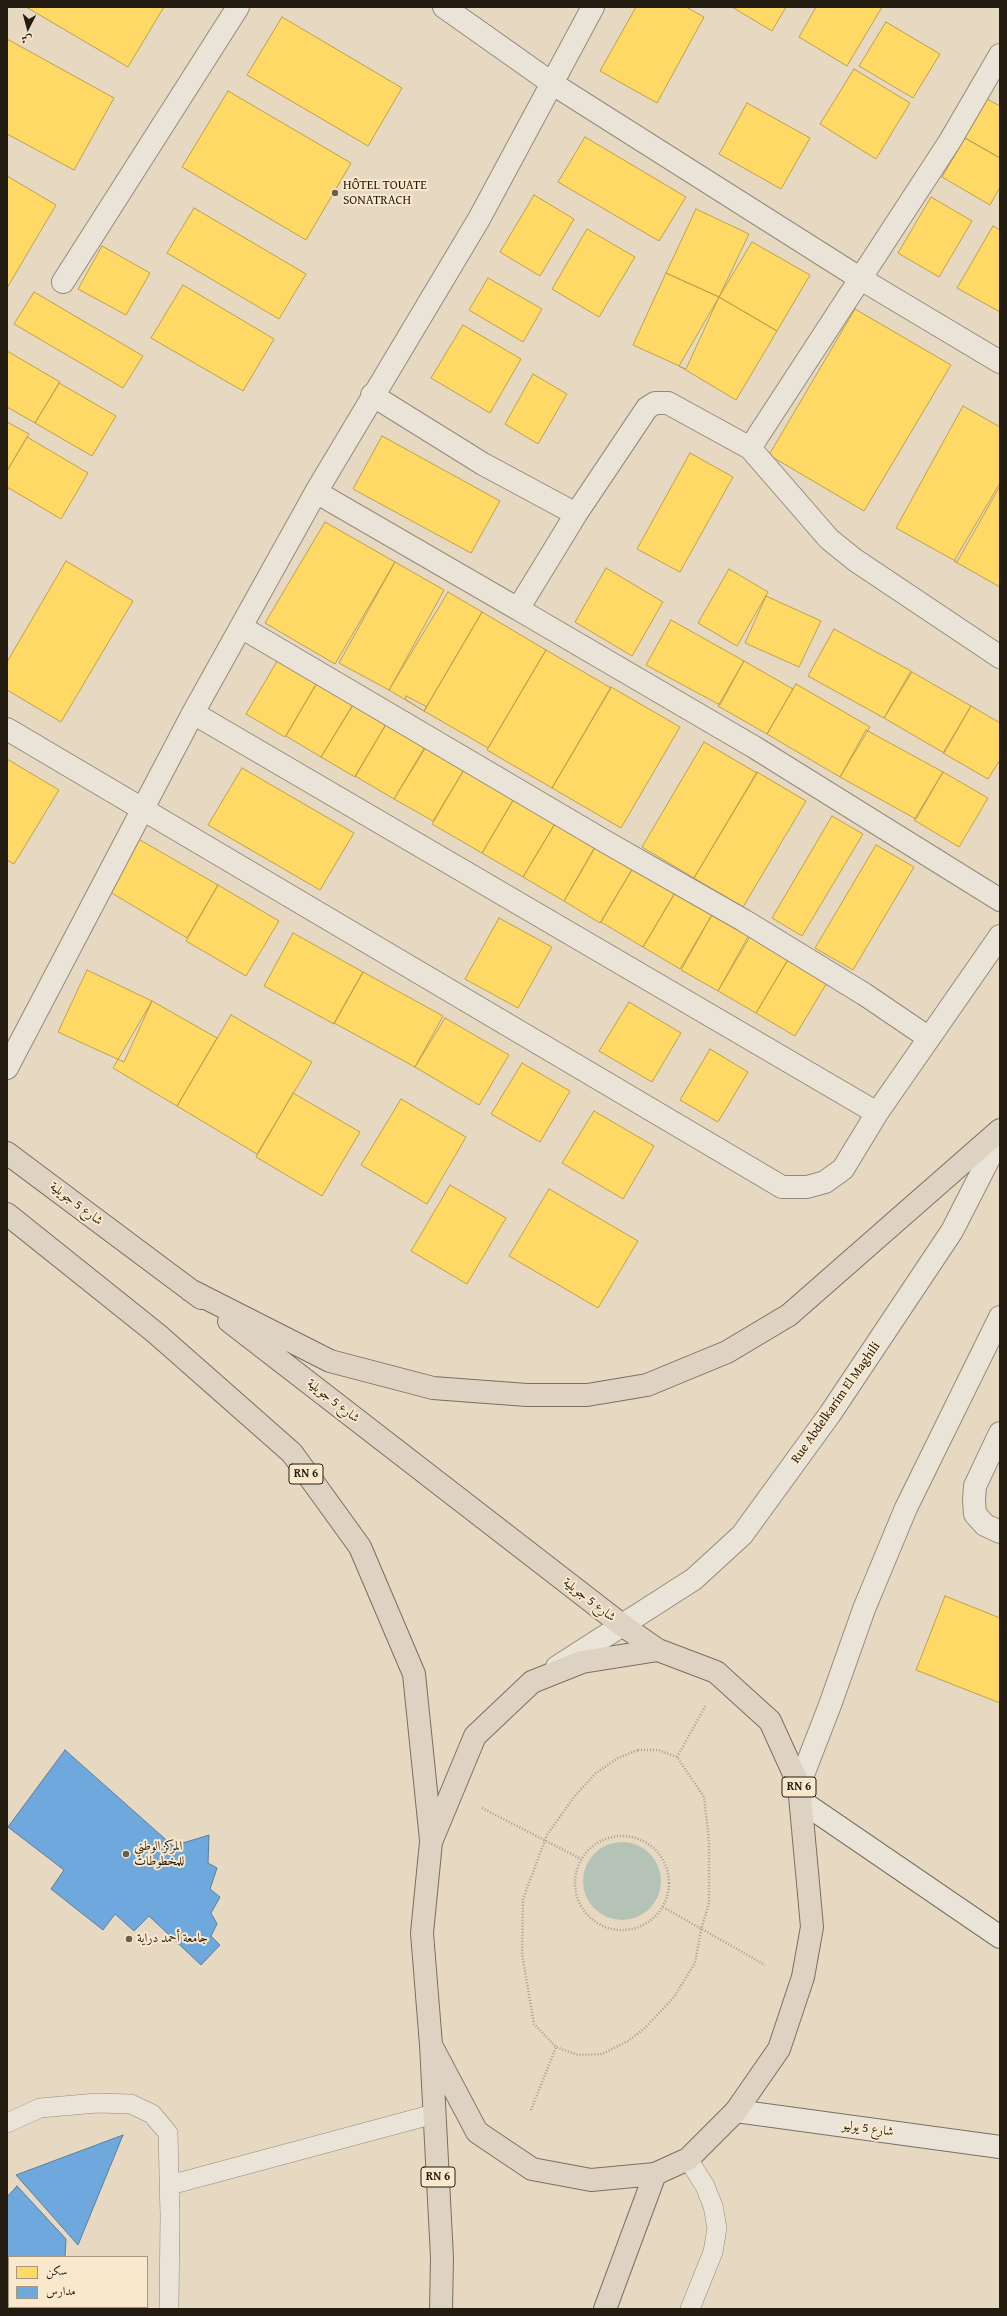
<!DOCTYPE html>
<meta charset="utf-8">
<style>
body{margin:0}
#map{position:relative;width:1007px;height:2316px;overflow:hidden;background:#e7d8c1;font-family:"Gentium Book Plus",Amiri,serif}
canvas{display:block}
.frame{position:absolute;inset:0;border:8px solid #251c11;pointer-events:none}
.legend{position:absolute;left:8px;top:2256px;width:140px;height:52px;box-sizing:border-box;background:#fae8cc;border:1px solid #a59681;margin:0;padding:5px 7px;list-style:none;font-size:12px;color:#251c11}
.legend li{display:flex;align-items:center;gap:8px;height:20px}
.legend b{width:20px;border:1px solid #a59681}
.north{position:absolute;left:8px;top:8px;width:40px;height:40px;-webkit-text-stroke:3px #fae8cc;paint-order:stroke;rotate:186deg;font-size:11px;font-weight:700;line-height:16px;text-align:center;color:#251c11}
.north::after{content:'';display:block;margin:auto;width:14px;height:18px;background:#251c11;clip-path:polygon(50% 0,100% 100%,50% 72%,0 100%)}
</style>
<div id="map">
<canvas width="1007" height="2316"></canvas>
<div class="frame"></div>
<ul class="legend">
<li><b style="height:11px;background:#ffd966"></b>سكن</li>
<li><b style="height:11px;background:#6fa8dc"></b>مدارس</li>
</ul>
<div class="north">ش</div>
</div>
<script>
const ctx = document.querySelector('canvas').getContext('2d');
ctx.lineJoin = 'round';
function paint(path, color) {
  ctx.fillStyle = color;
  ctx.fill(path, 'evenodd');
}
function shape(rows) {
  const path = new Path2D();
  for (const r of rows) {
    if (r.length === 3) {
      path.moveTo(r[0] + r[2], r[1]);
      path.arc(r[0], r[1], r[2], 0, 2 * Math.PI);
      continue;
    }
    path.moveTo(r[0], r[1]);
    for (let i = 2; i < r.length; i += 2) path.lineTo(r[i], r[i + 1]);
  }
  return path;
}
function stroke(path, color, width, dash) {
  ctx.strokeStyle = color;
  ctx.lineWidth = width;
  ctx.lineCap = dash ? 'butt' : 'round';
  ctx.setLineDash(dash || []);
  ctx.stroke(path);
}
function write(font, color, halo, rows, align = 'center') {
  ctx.font = font + ' "Gentium Book Plus",Amiri,serif';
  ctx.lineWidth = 4;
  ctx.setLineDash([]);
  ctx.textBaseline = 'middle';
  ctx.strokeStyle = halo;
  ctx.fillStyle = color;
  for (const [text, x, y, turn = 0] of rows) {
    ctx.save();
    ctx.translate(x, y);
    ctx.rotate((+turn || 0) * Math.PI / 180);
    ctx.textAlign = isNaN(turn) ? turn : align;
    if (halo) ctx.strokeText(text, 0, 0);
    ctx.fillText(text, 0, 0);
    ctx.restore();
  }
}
paint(shape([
 [622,1881,39]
]), '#b4c3b5');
const homes = shape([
 [26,7,164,7,128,67,26,7],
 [636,7,686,7,704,17,657,103,600,71,636,7],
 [732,7,786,7,772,31,732,7],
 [816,7,882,7,847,66,799,37,816,7],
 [282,17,402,88,368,146,247,75,282,17],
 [886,22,940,54,913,98,859,66,886,22],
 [7,39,114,98,74,170,7,134,7,39],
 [854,69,910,103,876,159,820,124,854,69],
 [228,91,351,163,306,240,182,167,228,91],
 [987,99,1000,106,1000,158,965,138,987,99],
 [747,103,810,138,781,189,719,154,747,103],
 [585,137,686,197,659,241,558,182,585,137],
 [965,138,1000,158,1000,187,990,205,942,177,965,138],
 [7,176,56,205,7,288,7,176],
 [534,195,574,219,540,276,500,252,534,195],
 [931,197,972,221,939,277,898,253,931,197],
 [194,208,306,274,279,319,167,253,194,208],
 [696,209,749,234,719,297,666,273,696,209],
 [993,226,1000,230,1000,312,957,288,993,226],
 [587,229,635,257,599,317,552,289,587,229],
 [752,242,810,275,777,331,719,297,752,242],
 [102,246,150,273,126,315,78,289,102,246],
 [666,273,719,297,686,369,633,345,666,273],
 [488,278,542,309,523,342,469,310,488,278],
 [183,285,274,339,243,391,151,338,183,285],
 [34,292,143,356,123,388,14,324,34,292],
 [719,297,777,331,736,400,679,366,719,297],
 [855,309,951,365,864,511,769,455,855,309],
 [463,325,521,359,490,413,431,378,463,325],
 [7,351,60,382,35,423,7,407,7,351],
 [533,374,567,394,538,444,505,424,533,374],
 [59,383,116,416,92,456,35,423,59,383],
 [963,406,1000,427,1000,486,957,562,896,528,963,406],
 [7,422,29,434,7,471,7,422],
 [382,436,500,501,471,553,353,489,382,436],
 [27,437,88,473,61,519,7,487,7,471,27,437],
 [690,453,733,477,680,572,637,549,690,453],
 [1000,483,1000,587,954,561,1000,483],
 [325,522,395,562,335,664,265,623,325,522],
 [66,561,133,601,61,722,7,690,7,662,66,561],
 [395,562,444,590,389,690,339,663,395,562],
 [606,568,663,602,632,656,575,622,606,568],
 [729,569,768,592,737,646,698,623,729,569],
 [448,592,482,612,424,711,389,690,448,592],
 [766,596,821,621,799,667,745,643,766,596],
 [482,612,546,650,488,748,424,711,482,612],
 [671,620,744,661,720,705,646,665,671,620],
 [834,629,911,671,884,718,808,676,834,629],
 [546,650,611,688,552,788,487,750,546,650],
 [279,658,318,681,285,737,246,714,279,658],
 [744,661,793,689,767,734,718,706,744,661],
 [912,672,971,706,944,753,884,718,912,672],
 [318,681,355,702,321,757,286,736,318,681],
 [796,684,870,727,840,777,767,734,796,684],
 [611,687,680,727,621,828,552,788,611,687],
 [406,696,427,707,424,711,405,699,406,696],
 [355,701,388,721,355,777,321,757,355,701],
 [971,706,1000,723,1000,760,988,779,943,753,971,706],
 [388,721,428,744,394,799,355,776,388,721],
 [866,730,943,772,916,819,840,777,866,730],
 [704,742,757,773,694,878,642,847,704,742],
 [426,745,465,768,433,821,394,799,426,745],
 [7,759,59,790,14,864,7,860,7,759],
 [242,768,354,833,320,890,208,825,242,768],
 [465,768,515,797,482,853,432,824,465,768],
 [757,772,806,801,743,907,694,878,757,772],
 [943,772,988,798,959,847,914,820,943,772],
 [515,797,556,822,523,877,482,853,515,797],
 [832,816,863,834,802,936,772,918,832,816],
 [556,822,596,845,564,901,523,877,556,822],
 [135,837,218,885,187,938,105,889,135,837],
 [876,845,914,867,853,970,815,948,876,845],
 [596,846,633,868,600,923,564,901,596,846],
 [633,868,675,893,643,947,601,922,633,868],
 [218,885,279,921,246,976,186,941,218,885],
 [676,891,713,913,680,969,643,947,676,891],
 [713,913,750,933,718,991,681,970,713,913],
 [499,918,552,947,518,1008,465,979,499,918],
 [293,933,363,972,334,1024,264,986,293,933],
 [751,935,789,958,756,1013,718,991,751,935],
 [789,958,828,981,795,1036,756,1013,789,958],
 [87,970,152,1001,124,1062,58,1032,87,970],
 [363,972,443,1016,415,1067,334,1023,363,972],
 [152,1001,217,1038,177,1106,113,1068,152,1001],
 [629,1002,681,1033,652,1082,599,1051,629,1002],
 [231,1015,312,1062,257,1154,177,1106,231,1015],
 [445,1018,509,1055,479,1105,415,1067,445,1018],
 [710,1049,748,1072,718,1122,680,1100,710,1049],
 [522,1063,570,1091,540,1142,491,1114,522,1063],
 [293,1093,360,1132,322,1196,256,1157,293,1093],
 [401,1099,466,1137,427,1204,361,1165,401,1099],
 [594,1111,654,1146,623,1199,562,1163,594,1111],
 [450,1185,506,1218,467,1284,411,1251,450,1185],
 [549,1189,638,1241,598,1308,509,1256,549,1189],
 [945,1596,1000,1618,1000,1703,916,1670,945,1596]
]);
paint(homes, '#ffd966');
stroke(homes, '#bea04c', 1);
const schools = shape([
 [65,1750,173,1846,209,1835,208,1863,217,1868,210,1889,220,1897,211,1913,217,1924,211,1936,220,1945,201,1965,149,1916,134,1931,115,1914,103,1930,51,1889,64,1870,8,1827,65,1750],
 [123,2135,78,2245,16,2175,123,2135],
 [17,2186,66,2239,65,2257,9,2257,9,2307,63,2307,63,2309,7,2309,7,2197,17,2186]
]);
paint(schools, '#6fa8dc');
stroke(schools, '#597e9f', 1);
const service = shape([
 [7,2123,40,2108,97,2103,131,2104,152,2114,168,2133,170,2216,169,2309],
 [688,2159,705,2186,713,2206,717,2228,713,2252,690,2309],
 [170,2185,434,2114]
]);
const minor = shape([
 [444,7,553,84,861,279,1000,362],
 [63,282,238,7],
 [372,395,483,464,576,514,647,408,655,403,668,403,750,448,950,141,1000,55],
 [750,448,829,539,855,560,1000,657],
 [316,492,518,609,576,514],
 [518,609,754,747,1000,900],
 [241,627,606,842,743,920,864,994,929,1038],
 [193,713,877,1113],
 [7,729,782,1187,807,1187,825,1182,843,1169,877,1113,1000,936],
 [7,1068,193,713,316,492,479,219,593,7],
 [1000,1433,975,1486,974,1500,975,1514,985,1525,1000,1532]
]);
const tertiary = shape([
 [557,1667,694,1579,742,1535,830,1414,952,1231,1000,1137],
 [799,1785,830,1705,864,1609,906,1508,1000,1317]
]);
const secondary = shape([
 [801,1801,1000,1937],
 [736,2111,1000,2147]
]);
const primary = shape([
 [7,1153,201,1298],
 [7,1214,157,1334,292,1453,360,1547,414,1674,431,1840],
 [190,1290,330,1361,433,1388,527,1395,587,1395,647,1385,727,1352,789,1315,1000,1130],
 [229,1321,622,1625,658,1650],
 [431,2045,477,2132,532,2169,591,2180,655,2174,688,2159,736,2111,779,2049,803,1977,812,1927,799,1785,770,1721,716,1672,658,1650,582,1662,532,1682,475,1736,431,1842,422,1933,431,2045,442,2258,441,2309],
 [605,2309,655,2174]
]);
stroke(service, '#938a7c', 20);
stroke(minor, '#938a7c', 24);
stroke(tertiary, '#938a7c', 24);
stroke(secondary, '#787064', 24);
stroke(primary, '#787064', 24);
stroke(shape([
 [638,1750,658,1750,677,1757,704,1797,709,1840,709,1903,701,1930,695,1963,674,1997,644,2029,628,2041,602,2054,578,2055,556,2047,534,2024,522,1954,523,1899,547,1835,574,1797,596,1773,618,1758,638,1750],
 [677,1757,706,1705],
 [482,1808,581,1859],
 [622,1883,47],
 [663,1907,765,1965],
 [531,2110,556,2047]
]), '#a59e95', 2.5, [1, 2]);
stroke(service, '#eae3d7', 19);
stroke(minor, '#eae3d7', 22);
stroke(tertiary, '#eae3d7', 22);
stroke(secondary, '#eae3d7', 22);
stroke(primary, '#ded3c2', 22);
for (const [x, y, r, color] of [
 [335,193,4,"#695e4f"],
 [126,1854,4,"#695e4f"],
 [129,1939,4,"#695e4f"]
]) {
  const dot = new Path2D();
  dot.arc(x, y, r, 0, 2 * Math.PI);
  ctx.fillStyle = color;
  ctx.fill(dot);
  stroke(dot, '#fae8cc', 1.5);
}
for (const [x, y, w] of [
 [306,1474,34],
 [799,1787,34],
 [438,2177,34]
]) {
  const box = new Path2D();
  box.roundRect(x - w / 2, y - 10, w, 20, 3);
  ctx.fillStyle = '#fae8cc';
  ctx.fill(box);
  stroke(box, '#251c11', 1);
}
write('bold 12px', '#251c11', null, [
 ["RN 6",306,1474],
 ["RN 6",799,1787],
 ["RN 6",438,2177]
]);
write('13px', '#251c11', '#fae8cc', [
 ["HÔTEL TOUATE",343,186],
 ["SONATRACH",343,201],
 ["المركز الوطني",134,1847],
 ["للمخطوطات",134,1862],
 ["جامعة أحمد دراية",137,1939]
], 'left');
write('13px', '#251c11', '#fae8cc', [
 ["شارع 5 جويلية",76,1204,37],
 ["شارع 5 جويلية",333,1401,38],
 ["Rue Abdelkarim El Maghili",836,1403,-55],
 ["شارع 5 جويلية",589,1600,38],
 ["شارع 5 يوليو",868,2129,8]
]);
</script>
